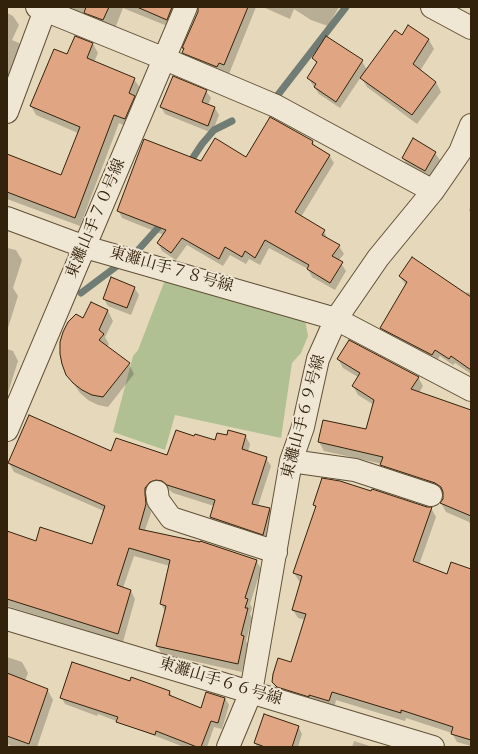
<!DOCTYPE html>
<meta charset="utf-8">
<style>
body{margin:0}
#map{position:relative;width:478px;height:754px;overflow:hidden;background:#e6d9bb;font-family:Vollkorn,serif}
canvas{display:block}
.frame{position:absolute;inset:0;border:8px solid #33220b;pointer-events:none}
</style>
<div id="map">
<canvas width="478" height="754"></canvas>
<div class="frame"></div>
</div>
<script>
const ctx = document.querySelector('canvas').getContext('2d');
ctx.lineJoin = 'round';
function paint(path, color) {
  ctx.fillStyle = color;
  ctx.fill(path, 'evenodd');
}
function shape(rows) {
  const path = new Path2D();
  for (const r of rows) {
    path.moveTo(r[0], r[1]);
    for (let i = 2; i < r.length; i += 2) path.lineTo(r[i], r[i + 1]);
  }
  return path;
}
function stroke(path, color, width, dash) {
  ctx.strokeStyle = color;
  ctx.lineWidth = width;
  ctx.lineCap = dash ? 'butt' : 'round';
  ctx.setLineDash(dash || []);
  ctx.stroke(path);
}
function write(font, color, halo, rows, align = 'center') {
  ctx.font = font + ' Vollkorn,"Noto Serif JP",serif';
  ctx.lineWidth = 4;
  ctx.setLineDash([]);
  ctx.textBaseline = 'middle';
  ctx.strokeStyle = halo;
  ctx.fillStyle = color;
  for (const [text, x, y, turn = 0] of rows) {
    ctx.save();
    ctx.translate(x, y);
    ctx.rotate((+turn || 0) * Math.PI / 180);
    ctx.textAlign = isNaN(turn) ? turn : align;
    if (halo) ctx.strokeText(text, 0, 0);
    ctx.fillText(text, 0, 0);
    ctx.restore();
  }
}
paint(shape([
 [165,280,305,320,308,336,301,353,292,363,281,438,175,415,165,450,113,432,133,356,138,350]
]), '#b1c093');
paint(shape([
 [72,7,183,7,172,28,123,8,114,31,77,16],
 [199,7,256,7,229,74,224,71,222,76,189,62,183,53,185,50,183,48,199,12],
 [263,7,339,7,328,26,311,20,294,9,290,19],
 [7,13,13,16,19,25,12,40,19,43,24,52,7,94],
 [409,27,429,40,434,49,420,71,436,82,441,92,417,124,367,87,361,77,340,108,319,94,308,78,317,64,313,58,362,61,367,70,402,37],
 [75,37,93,44,98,53,94,62,134,79,140,88,135,98,139,105,130,128,119,123,80,226,7,199,7,155,62,176,78,133,36,115,31,106,68,56],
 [206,91,211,98,208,105,215,108,219,115,212,133,165,114,161,107],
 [313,142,315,147,329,155,334,163,301,217,324,231,328,240,339,246,344,254,339,260,346,271,335,290,312,277,308,269,269,248,260,265,249,259,246,264,230,255,223,266,187,245,176,260,162,251,158,243,164,235,122,218,118,210,202,162,246,158],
 [435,153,440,160,429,178,407,165,403,158],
 [471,206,471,214,469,210],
 [7,248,16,250,22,260,13,288,18,296,7,331],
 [400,277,466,294,467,292,471,294,471,374,455,363,453,365,440,356,436,362,385,335,381,328,406,285],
 [134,287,139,295,131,315,108,306,104,299],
 [92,303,108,311,113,321,105,337,109,344,107,347,129,364,134,374,108,407,98,405,88,400,80,393,67,374,83,320],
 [7,349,13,351,18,361,7,396],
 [338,359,418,377,423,386,419,393,471,411,471,526,469,522,446,512,441,503,444,499,444,494,441,492,387,474,382,464,324,451,319,442,367,431,374,405,358,395,353,386,358,377,343,368],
 [245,435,250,444,248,452,266,458,271,466,258,506,269,509,274,518,267,542,216,526,211,517,214,506,173,493,168,489,161,488,149,503,151,513,145,530,256,560,261,569,250,604,252,608,250,614,252,618,246,641,248,645,242,672,162,654,157,646,166,613,161,604,170,566,134,556,123,588,131,591,135,599,123,642,7,606,7,532,36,542,93,545,104,511,14,472,9,463,112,453,168,457,195,437,216,441,228,437],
 [372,492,431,508,436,517,419,565,448,575,471,570,471,746,457,742,452,733,406,718,405,721,336,700,334,709,278,691,273,682,291,663,305,620,298,618,293,610,301,582,299,581,294,573,316,509,314,505],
 [7,657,22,662,28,673,25,681,47,689,53,700,37,747,14,747,7,744],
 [130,683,169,691,173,698,202,709,225,698,229,705,222,729,214,727,207,747,184,747,98,714,97,716,65,704,61,697],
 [298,726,302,734,298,747,257,747,255,743],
 [354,741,373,747,352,747]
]), '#0003');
stroke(shape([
 [277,96,346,7],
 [188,165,202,144,214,130,232,121],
 [139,249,165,220],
 [81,293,117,266]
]), '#717c74', 7);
const building = shape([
 [86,7,109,7,103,20,84,13,86,7],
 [137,7,172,7,167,20,137,7],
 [198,7,248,7,224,65,219,63,217,67,182,53,184,48,182,48,198,12,198,7],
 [408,25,429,39,413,64,436,82,412,115,360,78,395,30,402,35,408,25],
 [75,36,93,43,87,58,135,78,129,93,135,96,125,119,114,115,75,218,7,192,7,154,61,175,80,127,30,106,54,49,67,54,75,36],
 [326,36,363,60,336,102,314,87,316,84,307,78,317,62,312,58,326,36],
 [173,76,207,90,202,102,215,107,208,126,160,107,173,76],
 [270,117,313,141,312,144,330,155,295,212,325,230,322,235,340,245,332,256,343,262,330,283,307,269,309,265,265,240,255,258,245,251,242,257,225,247,219,259,182,238,171,253,157,243,166,230,117,211,144,139,201,161,215,138,246,157,270,117],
 [413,138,436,152,425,171,402,158,413,138],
 [412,257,471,297,471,370,451,356,449,359,435,350,432,355,380,328,407,282,399,276,412,257],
 [111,277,135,287,127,308,103,299,111,277],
 [91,302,108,310,99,330,104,334,99,340,130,363,103,397,92,395,82,390,73,383,66,375,62,364,60,354,60,342,63,332,68,322,76,314,83,318,91,302],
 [349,340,419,377,411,389,471,410,471,516,440,503,443,499,443,492,441,487,435,483,380,465,383,457,318,442,323,420,366,429,374,400,352,386,360,373,337,359,349,340],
 [29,415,111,451,116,438,167,455,176,430,194,436,195,434,215,440,217,433,227,435,228,430,246,435,242,449,267,457,252,504,270,508,263,535,210,517,215,500,167,485,162,481,156,480,150,482,145,488,145,494,146,504,139,529,200,542,200,541,257,560,245,598,248,599,245,608,248,608,241,635,244,636,238,664,156,646,166,606,160,604,170,560,129,548,117,585,131,590,118,634,7,599,7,531,36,541,40,527,92,544,105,506,8,463,29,415],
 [322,478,340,481,371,491,372,489,427,507,432,507,413,561,447,574,451,562,471,569,471,740,451,734,453,727,401,710,401,713,332,692,329,701,309,695,309,697,277,687,272,682,273,674,278,658,291,662,306,614,292,610,302,576,293,573,316,506,313,505,322,478],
 [72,662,130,681,131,677,170,691,169,695,201,708,206,692,225,698,218,723,211,721,201,747,197,747,156,731,155,735,116,722,118,717,60,698,72,662],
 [7,673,48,689,29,744,7,736,7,673],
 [264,714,299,726,292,747,265,747,254,743,264,714]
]);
paint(building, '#e0a683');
stroke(building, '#33220b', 1);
const minor = shape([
 [37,7,165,59,276,106,433,191],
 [432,7,471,28],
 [7,112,45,10],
 [7,218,85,247,336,319,471,390],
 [7,430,186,7],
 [291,461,355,470,431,495],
 [157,492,158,500,171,518,276,552],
 [7,619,433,747],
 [228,747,251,692,291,461,303,427,318,359,336,319,378,258,433,191,460,152,471,125]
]);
stroke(minor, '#605037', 24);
stroke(minor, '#efe6d3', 22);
write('16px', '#33220b', '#efe6d3', [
 ["東灘山手７０号線",97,219,-67],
 ["東灘山手７８号線",171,271,16],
 ["東灘山手６９号線",305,417,-75],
 ["東灘山手６６号線",220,683,17]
]);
</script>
